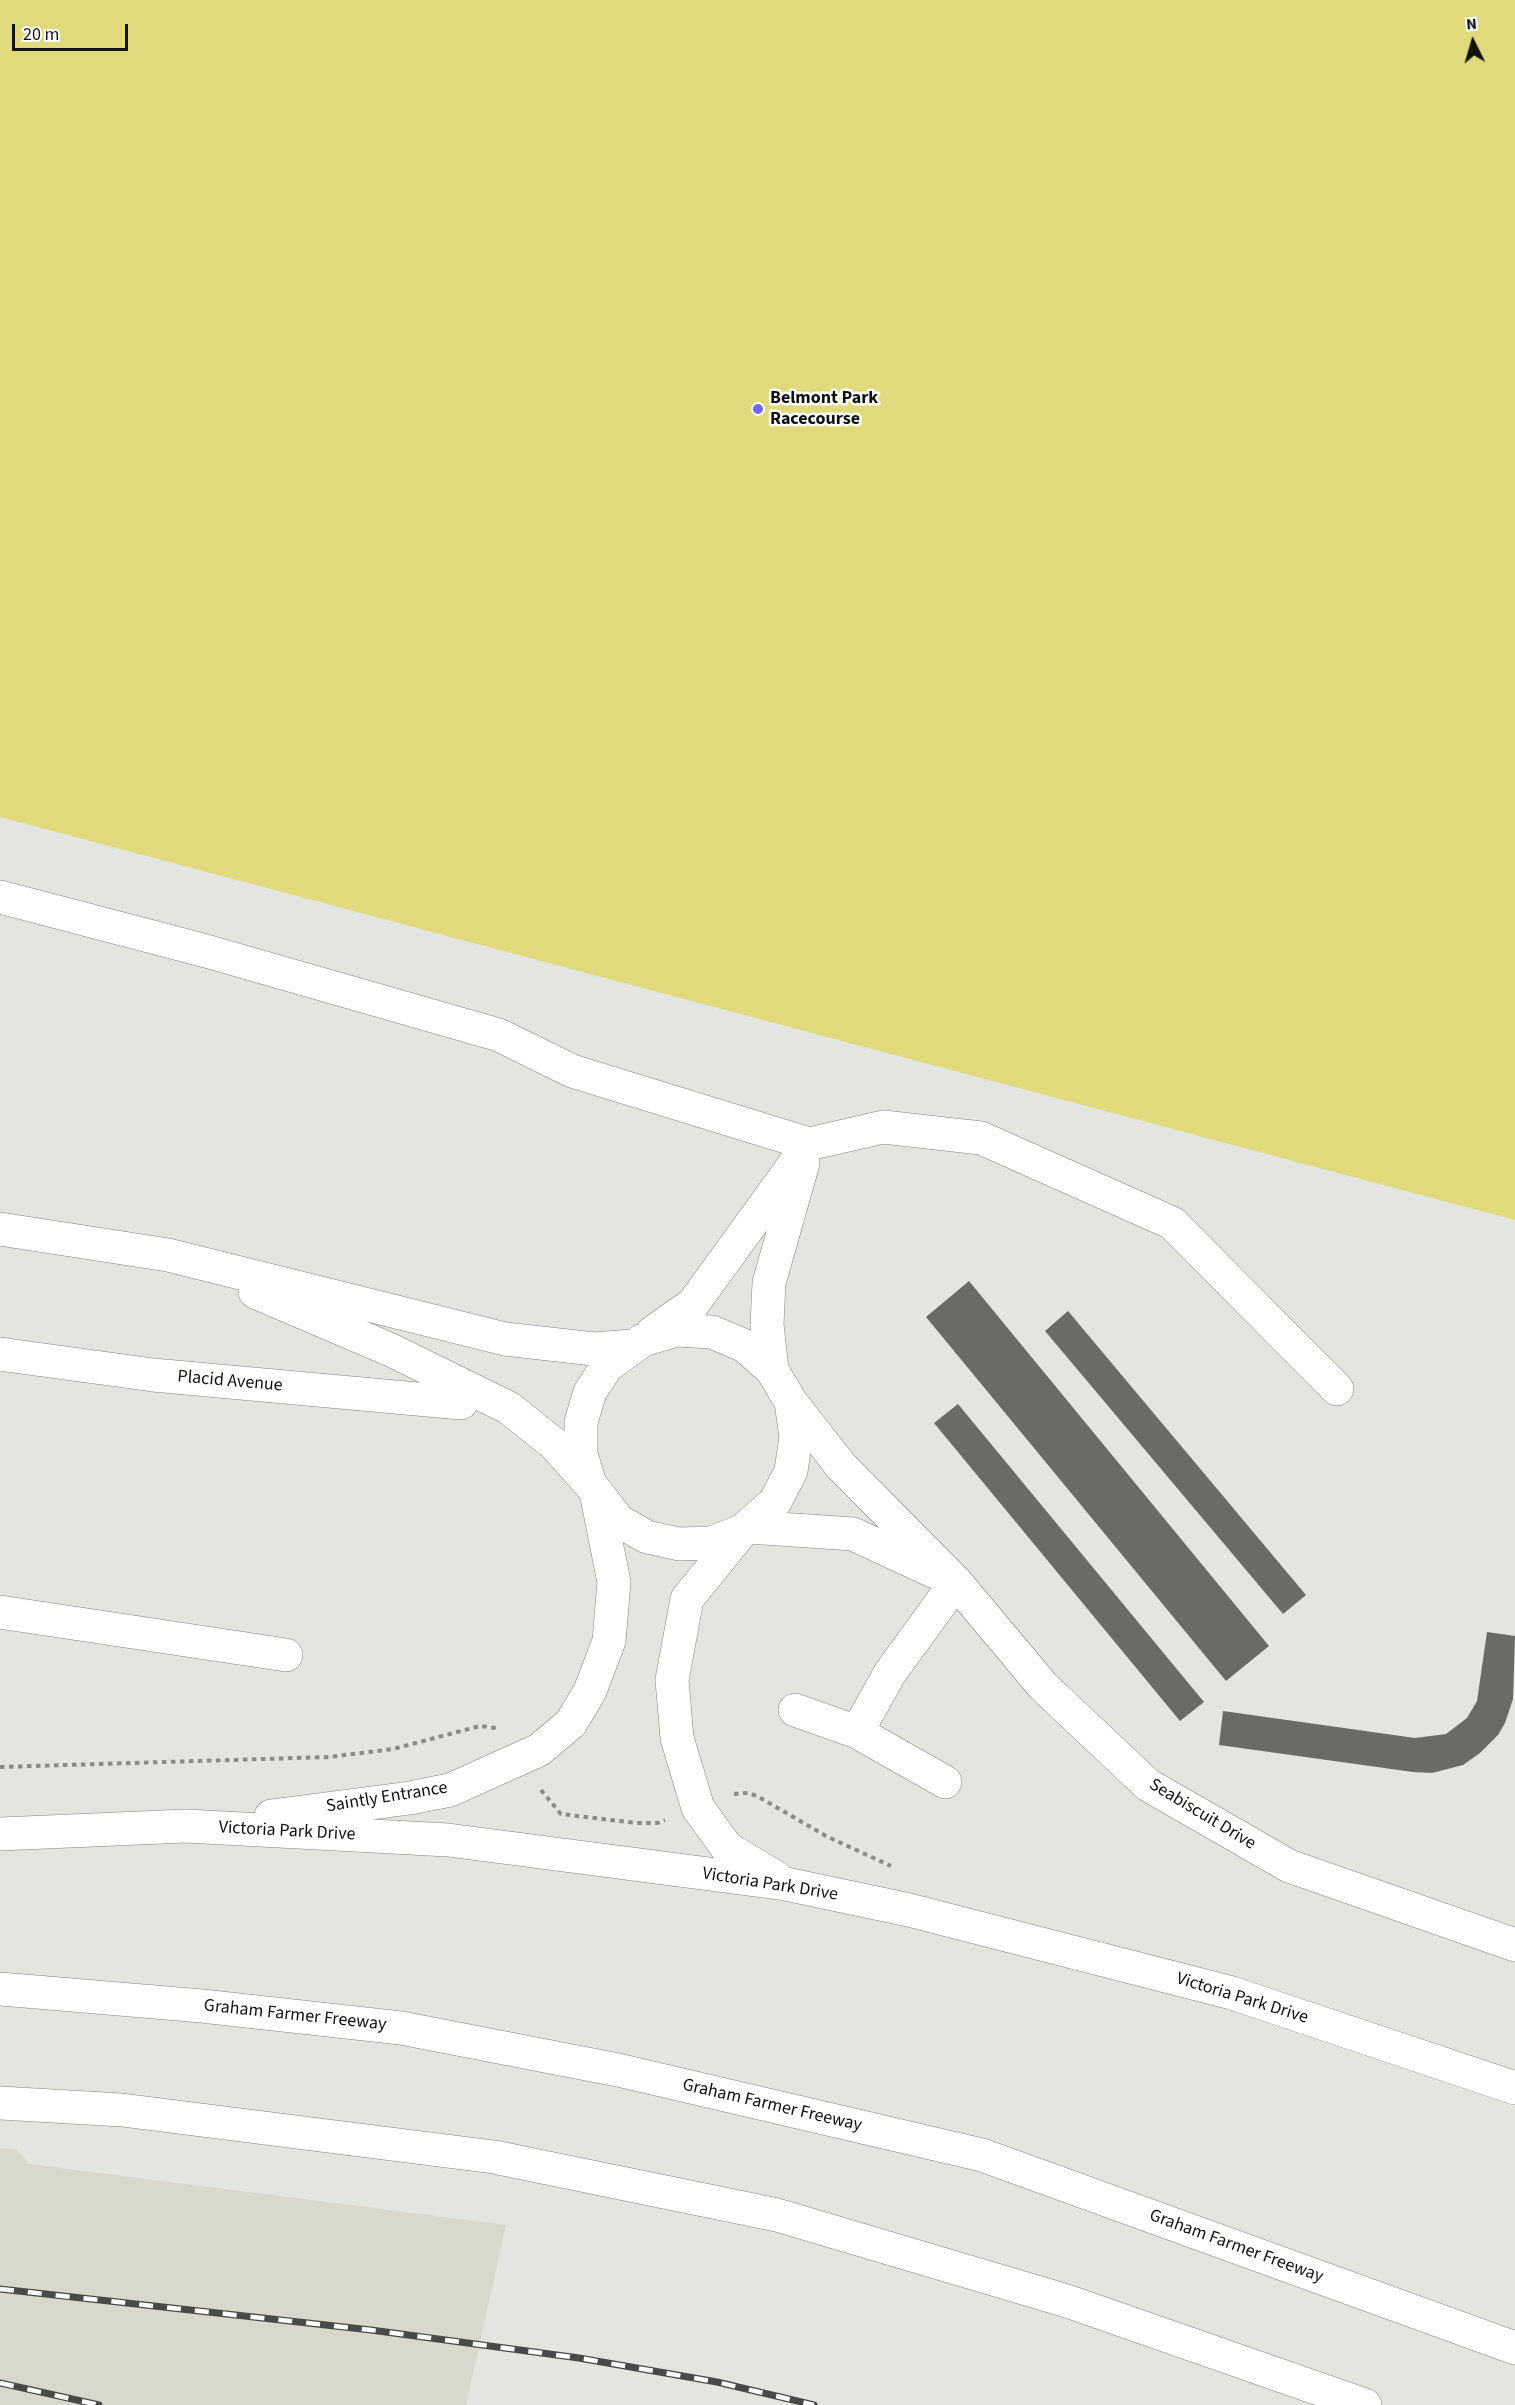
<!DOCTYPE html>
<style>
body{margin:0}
#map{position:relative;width:1515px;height:2405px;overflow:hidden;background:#e4e4e0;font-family:"Source Sans 3",sans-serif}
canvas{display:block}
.north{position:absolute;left:1443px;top:12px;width:60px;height:60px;-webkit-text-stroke:4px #fffffe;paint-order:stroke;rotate:355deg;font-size:16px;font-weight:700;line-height:24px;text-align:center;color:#111110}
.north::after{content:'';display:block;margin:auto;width:21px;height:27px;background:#111110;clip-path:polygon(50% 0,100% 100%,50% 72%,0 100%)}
.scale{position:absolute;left:12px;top:24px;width:116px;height:27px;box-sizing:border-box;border:3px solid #111110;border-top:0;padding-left:8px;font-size:18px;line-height:21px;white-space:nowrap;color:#111110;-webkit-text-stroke:4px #fffffe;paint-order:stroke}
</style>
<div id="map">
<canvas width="1515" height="2405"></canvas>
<div class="north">N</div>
<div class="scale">20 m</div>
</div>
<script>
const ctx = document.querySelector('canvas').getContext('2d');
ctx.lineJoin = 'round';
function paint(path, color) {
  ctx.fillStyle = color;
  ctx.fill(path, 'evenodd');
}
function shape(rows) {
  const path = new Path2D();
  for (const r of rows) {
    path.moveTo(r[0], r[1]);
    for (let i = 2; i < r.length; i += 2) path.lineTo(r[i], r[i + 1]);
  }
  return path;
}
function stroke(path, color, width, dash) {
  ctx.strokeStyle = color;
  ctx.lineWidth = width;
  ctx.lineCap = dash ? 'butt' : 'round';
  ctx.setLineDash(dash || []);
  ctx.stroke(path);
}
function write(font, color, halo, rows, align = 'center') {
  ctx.font = font + ' "Source Sans 3",sans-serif';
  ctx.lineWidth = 5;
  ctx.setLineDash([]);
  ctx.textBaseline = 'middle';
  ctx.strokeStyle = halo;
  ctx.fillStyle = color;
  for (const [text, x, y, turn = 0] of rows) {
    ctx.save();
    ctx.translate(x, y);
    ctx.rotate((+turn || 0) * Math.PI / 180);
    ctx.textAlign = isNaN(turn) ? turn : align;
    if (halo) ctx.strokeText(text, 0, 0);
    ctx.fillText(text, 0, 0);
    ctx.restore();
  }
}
paint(shape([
 [0,2148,16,2149,29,2164,506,2225,466,2405,0,2405]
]), '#d9d8cd');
paint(shape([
 [0,0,1515,0,1515,1220,0,817]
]), '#e0da7c');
paint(shape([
 [969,1281,1269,1646,1226,1681,926,1317],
 [1068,1311,1306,1595,1283,1614,1045,1331],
 [958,1404,1204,1702,1180,1721,934,1423],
 [1487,1632,1515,1636,1513,1699,1505,1723,1498,1735,1480,1753,1463,1765,1432,1773,1413,1772,1219,1745,1223,1711,1415,1738,1446,1734,1467,1718,1477,1701]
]), '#6a6a67');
const minor = shape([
 [0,897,206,951,499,1035,572,1071,809,1144,883,1127,981,1138,1172,1223,1337,1389],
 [0,1229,168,1255,505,1339,594,1349,632,1346],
 [255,1292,391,1350,509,1408,554,1444,587,1481],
 [652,1333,693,1304,809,1144],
 [0,1354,153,1375,461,1403],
 [772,1370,767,1324,769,1283,803,1163],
 [791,1402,796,1437,791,1471,775,1502,742,1531,711,1543,679,1544,647,1537,619,1521,590,1484,581,1454,581,1422,590,1392,607,1366,643,1340,677,1330,712,1332,745,1346,772,1370,791,1402,841,1466,956,1582,1043,1686,1148,1785,1289,1866,1515,1945],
 [749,1527,853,1534,935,1572],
 [742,1531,687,1599,672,1680,677,1738,698,1808,727,1848,777,1878],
 [0,1612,286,1655],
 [795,1710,857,1732,890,1673,956,1582],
 [857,1732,945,1782],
 [271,1816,410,1798,450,1790,539,1750,571,1723,590,1691,609,1641,614,1582,597,1497],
 [0,1834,186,1826,448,1840,786,1884,909,1910,1232,1993,1515,2088]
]);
const highway = shape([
 [0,1989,202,2006,401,2028,618,2070,982,2155,1515,2348],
 [0,2103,122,2110,494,2157,777,2215,1067,2301,1365,2405]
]);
stroke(minor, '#83837f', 34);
stroke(highway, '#83837f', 34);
stroke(shape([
 [0,1767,329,1757,393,1749,480,1726,496,1728],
 [541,1790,561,1814,636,1823,657,1823,665,1820],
 [734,1794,748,1793,757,1796,826,1836,891,1866]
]), '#8a8a87', 4, [4.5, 4.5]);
stroke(minor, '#fff', 33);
stroke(highway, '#fff', 33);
const rail = shape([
 [0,2289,371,2330,579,2358,717,2382,814,2405],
 [0,2383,99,2405]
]);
stroke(rail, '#494947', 7);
stroke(rail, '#fffffe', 4.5, [14]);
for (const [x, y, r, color] of [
 [758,409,6,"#7666e1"]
]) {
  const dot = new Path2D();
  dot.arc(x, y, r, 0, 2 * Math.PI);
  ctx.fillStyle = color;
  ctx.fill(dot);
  stroke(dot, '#fffffe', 2);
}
write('bold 18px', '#111110', '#fffffe', [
 ["Belmont Park",770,399],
 ["Racecourse",770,420]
], 'left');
write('18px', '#111110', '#fffffe', [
 ["Placid Avenue",230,1382,5],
 ["Saintly Entrance",387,1798,-9],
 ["Seabiscuit Drive",1202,1815,31],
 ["Victoria Park Drive",287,1832,3],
 ["Victoria Park Drive",770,1885,9],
 ["Victoria Park Drive",1242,1999,17],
 ["Graham Farmer Freeway",295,2016,6],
 ["Graham Farmer Freeway",772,2106,13],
 ["Graham Farmer Freeway",1236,2247,20]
]);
</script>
